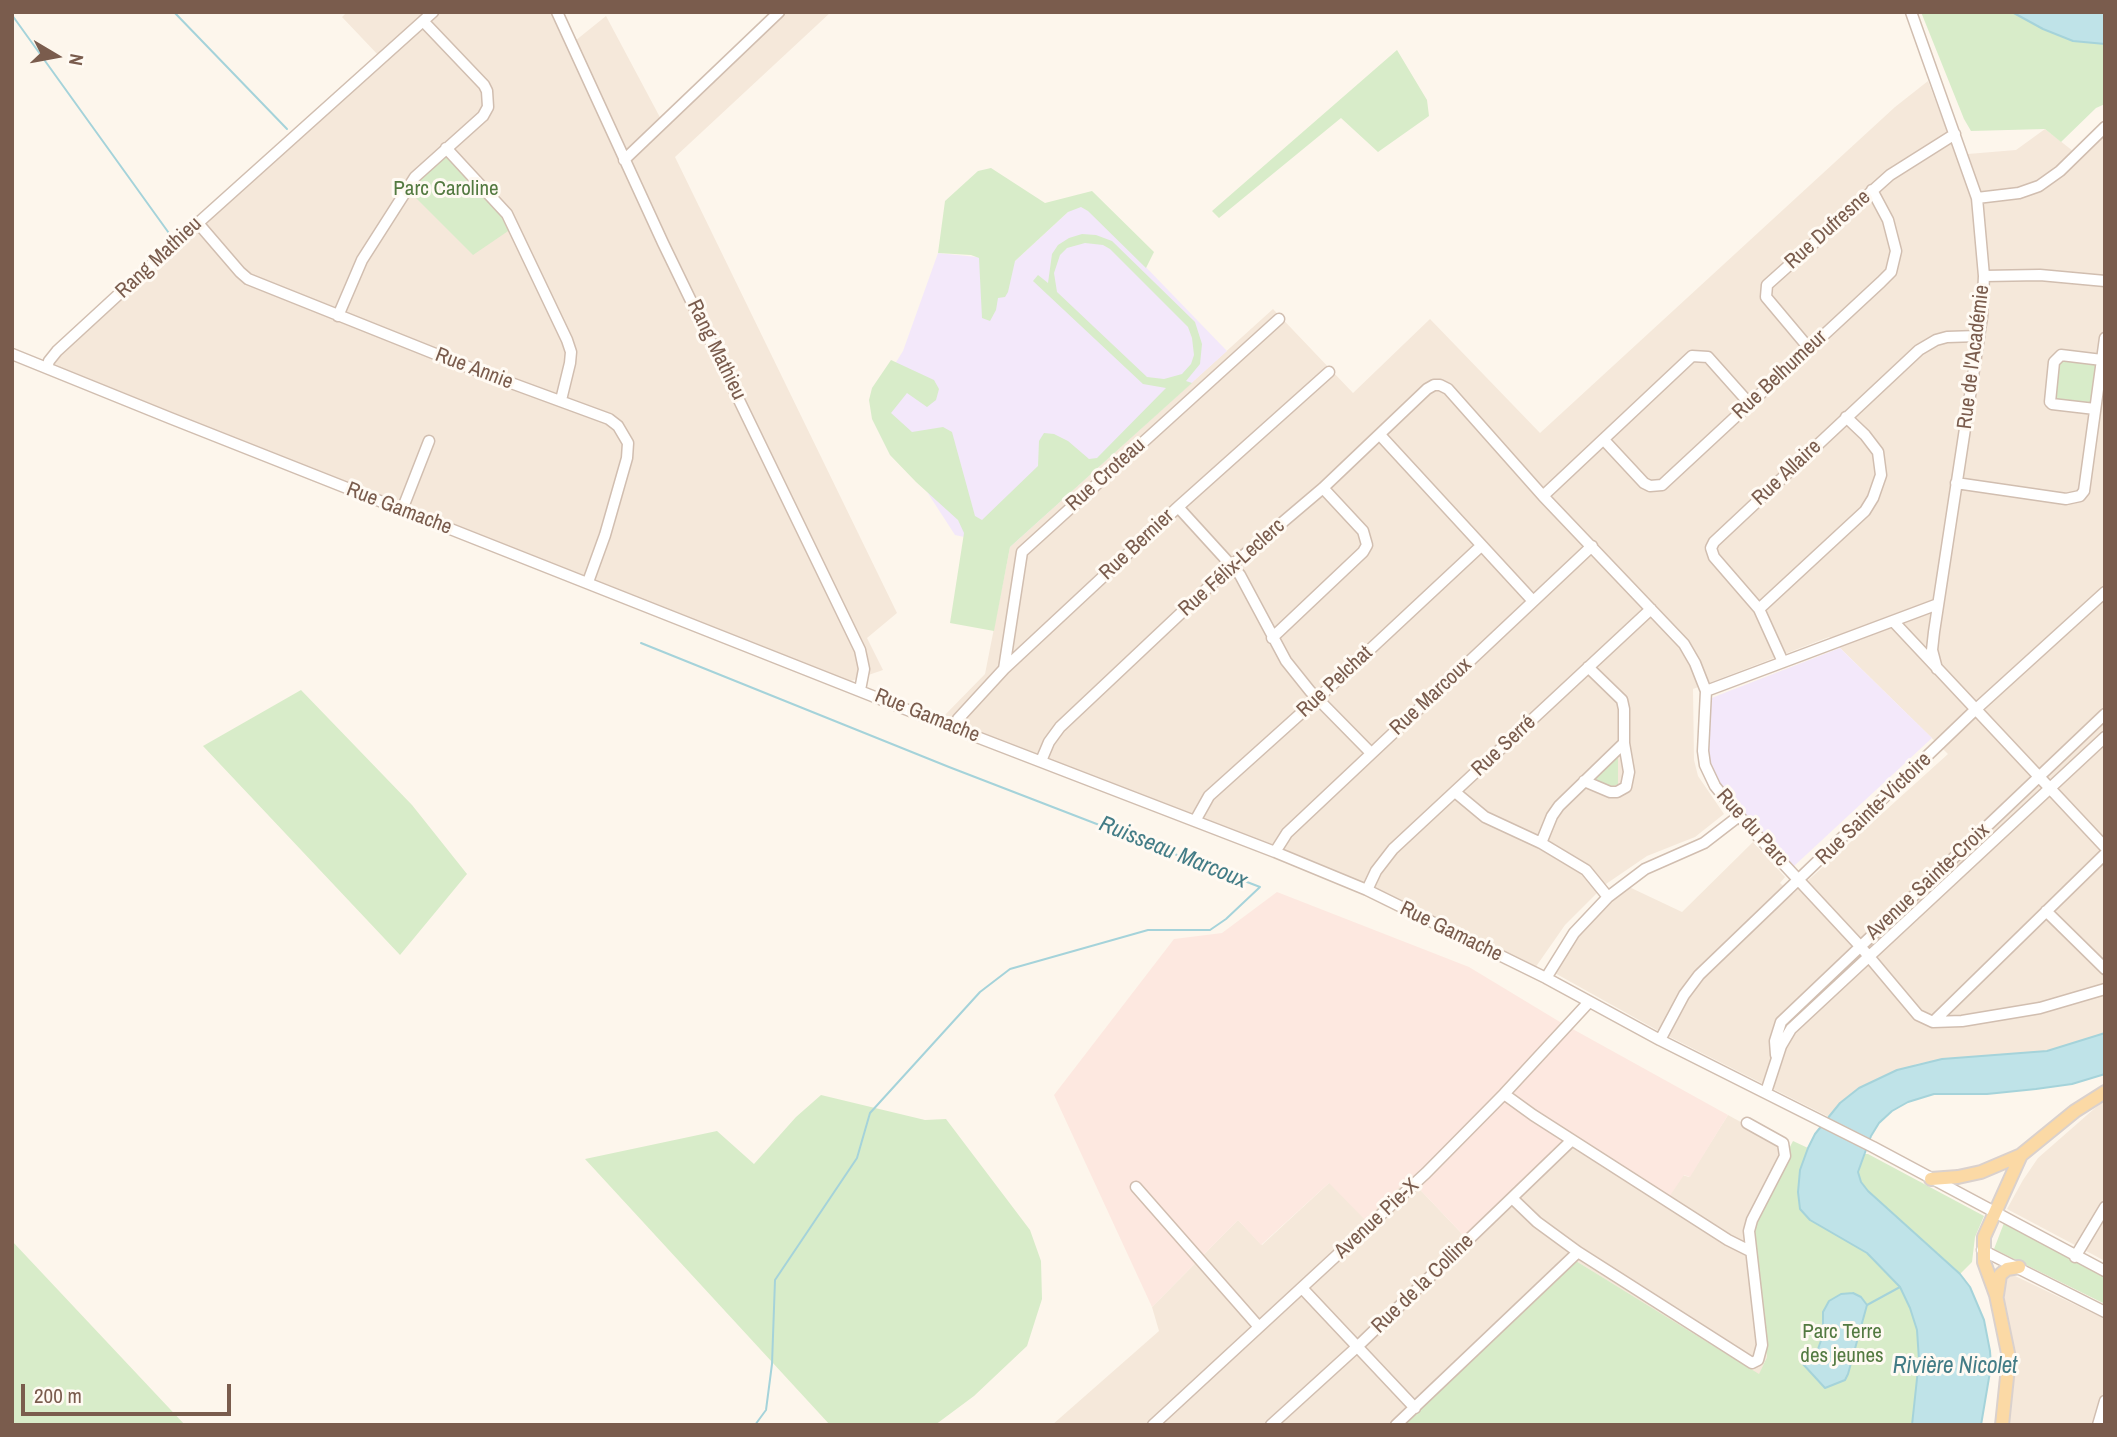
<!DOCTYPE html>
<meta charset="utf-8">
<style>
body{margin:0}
#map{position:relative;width:2117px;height:1437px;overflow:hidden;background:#fdf6ec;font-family:"Archivo Narrow",sans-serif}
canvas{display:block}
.frame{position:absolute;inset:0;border:14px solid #7a5c4d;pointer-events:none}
.north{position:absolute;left:21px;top:21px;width:70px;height:70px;-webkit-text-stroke:5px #fffaf3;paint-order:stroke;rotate:100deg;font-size:19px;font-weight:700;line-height:28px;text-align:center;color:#7a5c4d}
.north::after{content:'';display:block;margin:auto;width:24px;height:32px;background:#7a5c4d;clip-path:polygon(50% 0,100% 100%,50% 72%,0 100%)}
.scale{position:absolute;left:21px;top:1384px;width:210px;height:32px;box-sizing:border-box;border:4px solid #7a5c4d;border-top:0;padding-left:9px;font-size:21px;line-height:24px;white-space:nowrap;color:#7a5c4d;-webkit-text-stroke:5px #fffaf3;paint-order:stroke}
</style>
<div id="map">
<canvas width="2117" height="1437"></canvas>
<div class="frame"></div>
<div class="north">N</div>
<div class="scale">200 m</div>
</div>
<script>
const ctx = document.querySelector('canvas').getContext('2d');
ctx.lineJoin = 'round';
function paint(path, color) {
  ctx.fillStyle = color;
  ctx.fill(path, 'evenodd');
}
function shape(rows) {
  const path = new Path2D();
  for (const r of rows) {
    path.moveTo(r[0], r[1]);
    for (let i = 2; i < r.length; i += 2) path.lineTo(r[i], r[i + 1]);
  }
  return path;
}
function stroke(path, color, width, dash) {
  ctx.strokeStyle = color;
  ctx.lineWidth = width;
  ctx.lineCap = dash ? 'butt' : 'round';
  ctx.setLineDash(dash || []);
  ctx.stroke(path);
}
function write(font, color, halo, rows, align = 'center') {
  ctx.font = font + ' "Archivo Narrow",sans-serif';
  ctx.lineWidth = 6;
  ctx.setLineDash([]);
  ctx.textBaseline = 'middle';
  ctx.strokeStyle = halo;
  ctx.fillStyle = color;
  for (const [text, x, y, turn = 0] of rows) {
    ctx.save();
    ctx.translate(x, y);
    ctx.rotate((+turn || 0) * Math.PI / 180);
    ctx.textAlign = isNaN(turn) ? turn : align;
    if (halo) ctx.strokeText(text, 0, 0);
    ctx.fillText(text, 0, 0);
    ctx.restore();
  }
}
paint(shape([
 [347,12,556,12,570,45,606,16,663,123,783,12,831,12,675,157,897,613,867,638,883,670,848,682,52,368,50,358,380,57,342,17],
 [1928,81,1956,155,2016,150,2045,129,2078,155,2105,129,2105,1033,2047,1051,1942,1059,1917,1064,1859,1088,1840,1103,1829,1117,1664,1034,1553,972,1578,935,1600,910,1627,886,1682,912,1753,842,1785,877,1780,883,1793,894,1948,754,1829,637,1693,689,1694,760,1698,776,1724,814,1695,837,1647,856,1606,884,1565,925,1535,968,1274,847,942,718,985,674,1010,547,1273,309,1353,393,1430,319,1540,433,1895,107],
 [2103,1101,2105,1101,2105,1261,2007,1209,2023,1180,2038,1158],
 [1728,1115,1775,1141,1786,1153,1752,1242,1767,1357,1759,1375,1576,1261,1400,1425,1052,1425,1159,1331,1152,1307,1238,1220,1262,1245,1329,1183,1409,1178,1465,1237,1564,1140,1689,1177],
 [2011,1274,2105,1319,2105,1425,2004,1425,2013,1355,2000,1292,2004,1279]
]), '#f5e8da');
paint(shape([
 [1277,892,1469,967,1560,1022,1728,1115,1690,1177,1684,1175,1665,1203,1564,1140,1465,1237,1409,1178,1365,1220,1329,1183,1261,1245,1238,1220,1152,1307,1054,1095,1174,939,1222,933]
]), '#fde8e0');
paint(shape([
 [1081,200,1227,351,1010,547,955,535,870,404,903,351,938,253,1015,261],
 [1840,648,1932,738,1793,867,1720,789,1706,761,1710,703,1712,698,1719,695]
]), '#f3e8fa');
paint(shape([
 [1921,12,2012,12,2043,29,2073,41,2105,44,2105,104,2096,108,2061,142,2045,129,1971,131,1964,119],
 [1397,50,1427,100,1429,116,1378,152,1341,118,1219,218,1212,211],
 [446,148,514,227,473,255,407,189],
 [991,168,1045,203,1092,191,1154,252,1146,268,1088,211,1081,207,1068,212,1015,261,1008,292,1005,297,998,298,996,310,990,321,982,318,979,258,971,255,938,253,945,201,978,171],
 [1082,234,1096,235,1112,241,1195,322,1202,344,1200,364,1186,381,1192,383,1010,547,994,631,950,623,964,533,958,520,916,482,890,455,872,419,869,400,872,388,891,360,934,380,939,389,936,400,927,407,907,393,891,413,912,432,943,427,952,432,975,516,982,520,1038,466,1039,441,1044,433,1054,434,1068,441,1089,459,1097,458,1166,388,1143,384,1033,281,1038,275,1048,283,1052,254,1058,245,1069,238],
 [1085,243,1103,245,1110,249,1188,327,1192,338,1194,355,1191,364,1182,374,1164,379,1147,377,1057,292,1054,273,1060,255,1067,248],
 [2056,358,2102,360,2095,409,2052,404],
 [301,690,412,805,467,874,400,955,203,746],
 [1616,754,1618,757,1618,784,1610,788,1587,779],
 [821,1095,925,1120,946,1119,1030,1230,1041,1261,1042,1299,1027,1346,974,1396,935,1425,830,1425,585,1159,717,1131,754,1164,796,1117],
 [1793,1141,1808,1148,1800,1170,1798,1192,1810,1220,1867,1253,1900,1287,1910,1308,1917,1330,1919,1360,1912,1425,1400,1425,1576,1261,1759,1374,1767,1357,1752,1243,1747,1229],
 [1863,1154,1868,1154,1984,1216,1975,1237,1972,1262,1960,1274,1868,1192,1861,1182,1858,1172],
 [2004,1223,2105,1276,2105,1304,1994,1249],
 [12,1241,185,1425,12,1425]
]), '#d8ecc9');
const water = shape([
 [2012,12,2105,12,2105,44,2073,41,2043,29,2012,12],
 [2105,1033,2105,1074,2072,1084,2036,1089,1987,1094,1934,1094,1908,1102,1892,1111,1879,1123,1871,1136,1858,1172,1861,1182,1868,1191,1960,1274,1970,1287,1984,1320,1990,1351,1991,1366,1981,1425,1912,1425,1919,1360,1917,1330,1910,1308,1900,1287,1867,1253,1810,1220,1800,1209,1798,1192,1800,1170,1808,1148,1815,1134,1840,1103,1859,1088,1897,1070,1942,1059,2047,1051,2105,1033],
 [1853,1293,1861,1297,1867,1305,1848,1374,1845,1380,1825,1388,1802,1363,1818,1349,1823,1335,1823,1312,1829,1301,1841,1294,1853,1293]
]);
paint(water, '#bfe3e8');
stroke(water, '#a5d3da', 2);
stroke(shape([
 [174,12,287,129],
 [12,15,171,236],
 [641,643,949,767,1260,887,1226,919,1210,930,1148,930,1010,969,980,992,870,1113,857,1158,775,1280,772,1364,766,1410,755,1425],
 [1867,1305,1900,1287]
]), '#a5d3da', 2);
const minor = shape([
 [557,12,663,243,860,650,864,669,860,690],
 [1911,12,1977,198,1984,276,1982,317,1934,632,1932,650,1937,669],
 [446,148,507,214,567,340,571,352,570,363,561,400],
 [624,160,779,12],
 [1977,198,2019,193,2039,186,2060,171,2105,127],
 [197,222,240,272,248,279,473,369,609,419,618,426,628,443,627,458,605,535,588,582],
 [1984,276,2040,275,2105,281],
 [338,316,362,260,415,177,483,116,488,107,487,91,484,85,423,21],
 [1808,347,1766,297,1767,285,1890,175,1955,134],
 [12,354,170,418,938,722,1275,852,1367,890,1546,978,1660,1040,1873,1147,2105,1271],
 [47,368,49,361,57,351,119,294,433,12],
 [2095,409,2052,404,2050,402,2054,362,2061,355,2102,360],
 [1380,435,1533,601],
 [1604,440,1644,483,1650,486,1662,485,1881,282,1891,272,1896,251,1888,220,1872,190],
 [1956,483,2066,499,2080,496,2084,491,2105,338],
 [1543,496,1692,356,1708,357,1749,403],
 [1178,507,1240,575,1286,661,1310,691,1371,753],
 [402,510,429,441],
 [1759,609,1865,511,1873,498,1881,475,1878,452,1865,435,1846,417],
 [1893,621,2105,847],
 [1272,638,1363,552,1367,545,1363,531,1323,488],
 [1783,662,1759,609,1714,557,1711,548,1714,542,1919,350,1936,340,1947,337,1978,336],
 [1004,669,1022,552,1279,319],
 [1706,691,1938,604],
 [954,728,958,719,1004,669,1178,507,1329,372],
 [1041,761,1049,742,1060,727,1231,566,1323,488,1427,389,1434,385,1440,385,1448,389,1543,496,1684,644,1695,663,1706,691,1703,751,1705,765,1715,786,1739,816,1860,946,1918,1015,1933,1022,1962,1021,2040,1008,2105,989],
 [1584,781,1610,792,1617,792,1626,787,1629,772,1624,743],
 [1455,792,1485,817,1541,843,1586,870,1608,897],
 [1195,821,1209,796,1318,698,1481,546],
 [1541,843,1552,816,1559,806,1624,743,1624,709,1622,700,1588,667],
 [1275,852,1287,833,1592,546],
 [1367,890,1376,871,1393,849,1651,609],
 [2046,911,2105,969],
 [1546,978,1574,933,1608,897,1645,869,1704,843,1739,816],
 [1933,1022,2105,854],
 [1660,1040,1684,995,1699,975,1975,710,2105,592],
 [1776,1055,1775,1041,1781,1022,2105,714],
 [1766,1092,1781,1046,1791,1029,2105,737],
 [1504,1094,1533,1115,1728,1240,1750,1251],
 [1136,1187,1259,1327],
 [1512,1198,1537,1222,1578,1252,1752,1363,1758,1360,1762,1345,1749,1231,1752,1220,1785,1156,1783,1143,1747,1123],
 [1982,1250,2105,1312],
 [2075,1257,2105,1207],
 [1302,1288,1415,1408],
 [1153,1425,1426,1173,1504,1094,1589,1002],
 [1271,1425,1358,1346,1572,1140],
 [1396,1425,1578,1252],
 [2098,1425,2105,1401]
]);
const major = shape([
 [1931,1179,1958,1177,1981,1172,2021,1155],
 [1997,1295,2000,1275,2007,1269,2019,1267],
 [2002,1425,2009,1358,1996,1295,1984,1262,1984,1237,2021,1155,2075,1111,2105,1092]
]);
stroke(minor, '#d1beb0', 13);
stroke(major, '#dad1cd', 16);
stroke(minor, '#fff', 10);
stroke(major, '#fbd9a5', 12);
write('21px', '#537a41', '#fffaf3', [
 ["Parc Caroline",446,189],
 ["Parc Terre",1842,1332],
 ["des jeunes",1842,1356]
]);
write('21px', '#7a5c4d', '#fffaf3', [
 ["Rue Dufresne",1828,230,-42],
 ["Rang Mathieu",159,258,-43],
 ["Rang Mathieu",716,350,64],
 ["Rue de l'Académie",1974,357,-83],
 ["Rue Annie",474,369,21],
 ["Rue Belhumeur",1780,375,-43],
 ["Rue Allaire",1787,473,-43],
 ["Rue Croteau",1106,475,-42],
 ["Rue Gamache",399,509,21],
 ["Rue Bernier",1137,545,-43],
 ["Rue Félix-Leclerc",1232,568,-42],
 ["Rue Pelchat",1335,682,-43],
 ["Rue Marcoux",1431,697,-43],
 ["Rue Gamache",927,716,22],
 ["Rue Serré",1504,746,-43],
 ["Rue Sainte-Victoire",1874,809,-44],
 ["Rue du Parc",1752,828,48],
 ["Avenue Sainte-Croix",1928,882,-43],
 ["Rue Gamache",1451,932,26],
 ["Avenue Pie-X",1377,1219,-43],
 ["Rue de la Colline",1423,1284,-44]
]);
write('italic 23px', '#437c86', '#fffaf3', [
 ["Ruisseau Marcoux",1173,853,22],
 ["Rivière Nicolet",1955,1367]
]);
</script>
